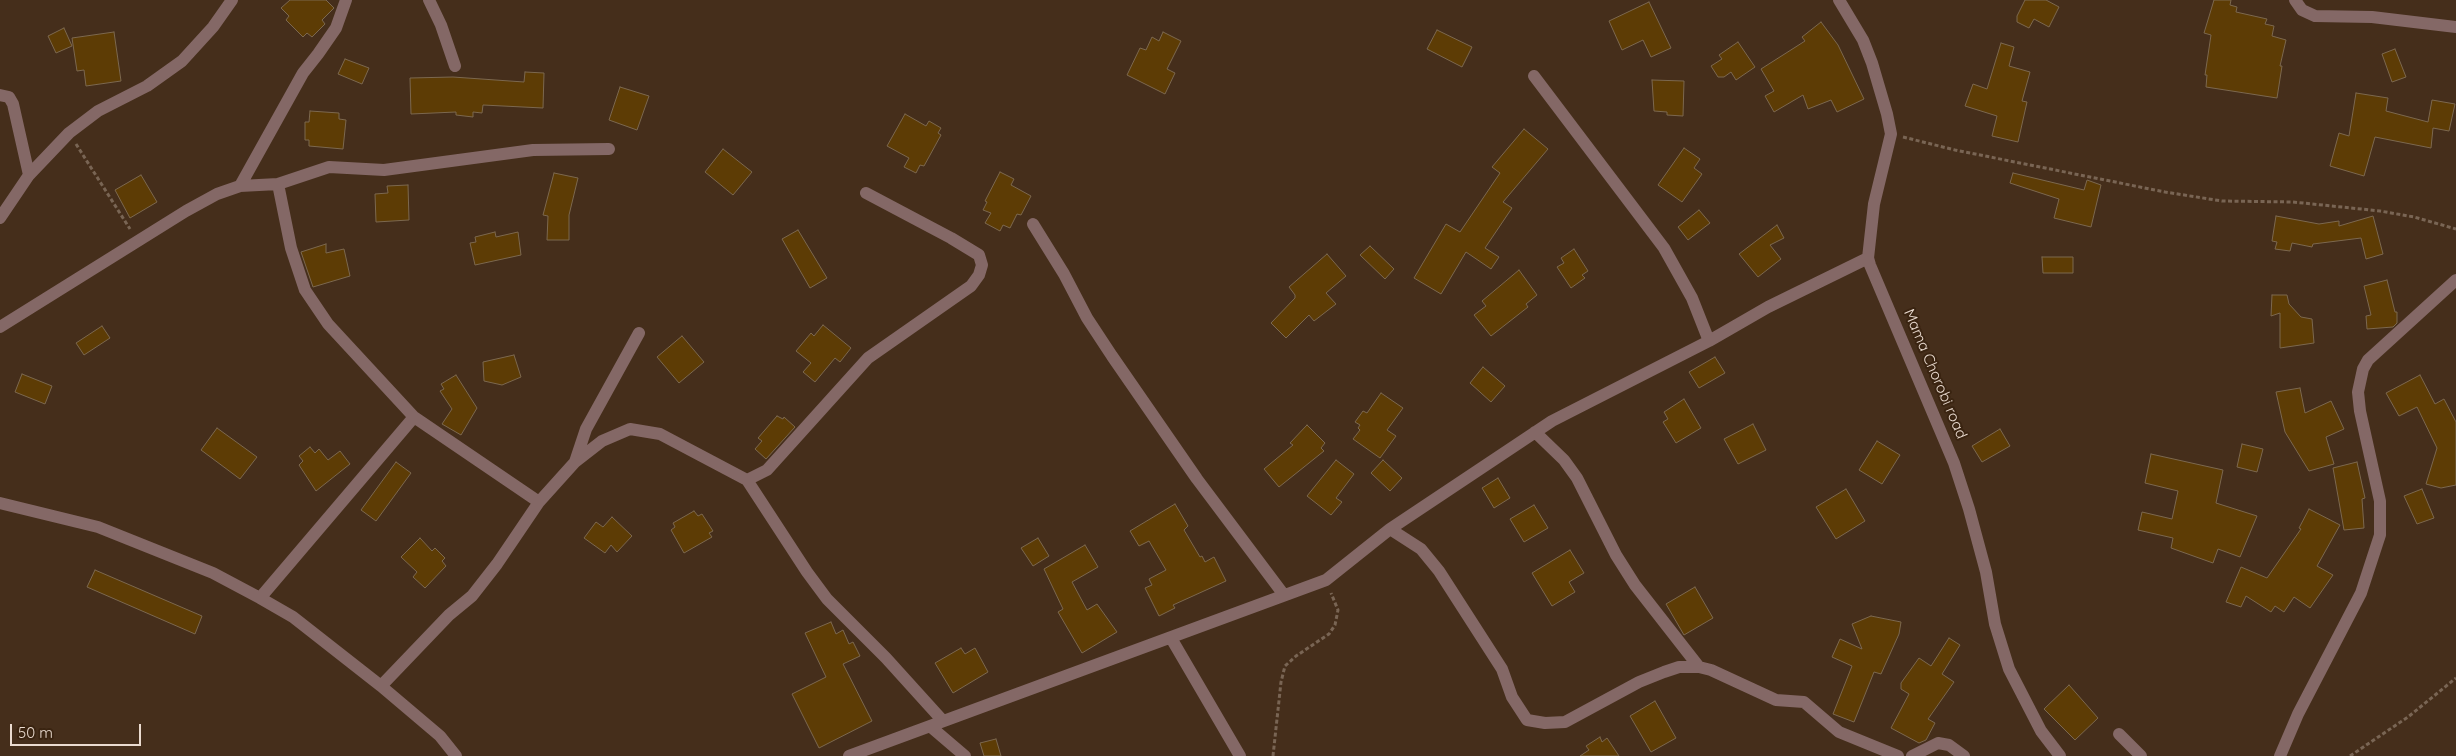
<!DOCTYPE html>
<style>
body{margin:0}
#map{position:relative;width:2456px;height:756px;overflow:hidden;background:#452e1b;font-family:Quicksand,sans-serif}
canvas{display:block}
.scale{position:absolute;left:10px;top:724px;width:131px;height:22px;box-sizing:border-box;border:2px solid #eadbd0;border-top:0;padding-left:6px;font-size:15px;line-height:18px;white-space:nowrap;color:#eadbd0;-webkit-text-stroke:4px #3a2411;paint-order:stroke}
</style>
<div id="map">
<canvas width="2456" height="756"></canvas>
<div class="scale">50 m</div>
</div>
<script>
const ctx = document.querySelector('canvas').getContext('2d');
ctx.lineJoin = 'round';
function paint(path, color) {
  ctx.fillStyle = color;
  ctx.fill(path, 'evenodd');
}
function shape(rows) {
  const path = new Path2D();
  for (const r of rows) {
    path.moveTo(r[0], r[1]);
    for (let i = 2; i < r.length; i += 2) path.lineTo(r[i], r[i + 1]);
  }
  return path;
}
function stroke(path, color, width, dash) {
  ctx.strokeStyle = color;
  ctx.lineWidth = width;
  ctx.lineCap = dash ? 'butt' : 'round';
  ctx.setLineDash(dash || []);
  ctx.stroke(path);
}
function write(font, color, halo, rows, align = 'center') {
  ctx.font = font + ' Quicksand,sans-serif';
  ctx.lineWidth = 4;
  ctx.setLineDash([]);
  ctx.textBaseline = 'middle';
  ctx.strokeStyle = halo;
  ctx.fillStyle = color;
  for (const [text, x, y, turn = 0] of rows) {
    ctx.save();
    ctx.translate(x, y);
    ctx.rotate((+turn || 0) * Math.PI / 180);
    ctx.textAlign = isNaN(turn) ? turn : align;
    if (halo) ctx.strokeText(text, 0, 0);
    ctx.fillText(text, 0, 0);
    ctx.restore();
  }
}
const building = shape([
 [290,0,326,0,334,8,322,20,325,24,312,37,307,33,303,37,286,20,289,16,281,8,290,0],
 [2025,0,2046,0,2059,7,2049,27,2034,19,2029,28,2017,22,2017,16,2025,0],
 [2214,0,2231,0,2230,5,2237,7,2236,12,2267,19,2265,24,2274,26,2272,36,2286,40,2280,66,2282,66,2277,98,2206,87,2207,75,2205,75,2211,35,2204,33,2214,0],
 [1649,2,1671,48,1651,57,1643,40,1622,50,1609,21,1649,2],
 [1821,22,1838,45,1864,99,1837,112,1831,100,1808,109,1803,95,1774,112,1765,96,1774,91,1761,69,1805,41,1802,37,1821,22],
 [64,28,72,46,56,53,48,36,64,28],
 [1437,30,1472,47,1462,67,1427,49,1437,30],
 [114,32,121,81,86,86,84,70,77,71,72,38,114,32],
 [1163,32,1181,41,1167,69,1175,73,1165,94,1127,75,1140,48,1146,50,1152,37,1159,41,1163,32],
 [1738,42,1755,67,1736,80,1731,72,1724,77,1718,77,1711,66,1722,59,1719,55,1738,42],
 [2001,43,2014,47,2009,66,2030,72,2022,101,2027,102,2018,142,1992,136,1997,116,1965,106,1973,84,1987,89,2001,43],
 [2395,49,2406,77,2392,82,2382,54,2395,49],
 [345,59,369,68,362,84,338,74,345,59],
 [525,72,544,73,543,108,483,105,482,113,473,112,473,117,456,115,456,112,411,114,410,78,453,77,524,82,525,72],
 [1652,80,1684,81,1683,116,1667,115,1667,112,1654,111,1652,80],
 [620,87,649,96,637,130,609,120,620,87],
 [2356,93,2388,98,2386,111,2428,122,2432,100,2455,104,2449,131,2433,128,2431,148,2375,137,2364,176,2330,166,2339,133,2349,136,2356,93],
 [310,111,339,113,339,119,346,120,343,149,309,146,309,140,305,140,305,122,309,122,310,111],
 [905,114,926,126,929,121,941,128,938,133,941,135,924,166,920,165,916,173,904,167,909,158,887,146,905,114],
 [1524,129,1548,149,1503,202,1512,208,1485,248,1499,257,1491,269,1466,252,1441,294,1414,278,1446,224,1460,232,1500,173,1492,167,1524,129],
 [1684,148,1700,159,1694,168,1702,174,1682,202,1658,185,1684,148],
 [723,149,752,172,733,195,705,172,723,149],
 [1000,172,1014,179,1011,185,1031,196,1021,215,1017,214,1010,228,1003,225,1000,231,985,223,991,213,983,210,987,202,985,201,1000,172],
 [554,173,578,178,569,215,569,240,547,240,548,216,543,215,554,173],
 [2013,173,2084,190,2087,180,2101,185,2091,227,2054,218,2059,199,2010,183,2013,173],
 [141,175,157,202,130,218,115,190,141,175],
 [408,185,409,220,376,222,375,194,388,193,387,186,408,185],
 [1699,210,1710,223,1688,240,1678,227,1699,210],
 [2276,216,2319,224,2339,221,2339,226,2373,216,2383,254,2366,259,2361,238,2313,244,2312,247,2292,243,2290,251,2275,249,2277,242,2272,241,2276,216],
 [1777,225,1784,238,1770,245,1781,259,1758,277,1739,254,1777,225],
 [798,230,827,278,810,288,782,239,798,230],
 [495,232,496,237,518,232,521,255,475,265,470,243,476,242,475,237,495,232],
 [326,244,326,253,344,249,350,276,313,287,301,252,326,244],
 [1370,246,1394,269,1385,279,1360,255,1370,246],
 [1574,249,1588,271,1582,275,1585,278,1571,288,1557,267,1564,263,1561,258,1574,249],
 [1327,254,1346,276,1326,293,1336,304,1314,321,1309,315,1286,338,1271,323,1295,298,1295,295,1289,287,1327,254],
 [2042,257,2073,257,2073,273,2043,273,2042,257],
 [1519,270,1537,295,1526,304,1528,307,1491,336,1474,315,1486,306,1482,301,1519,270],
 [2387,280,2395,312,2397,312,2397,323,2393,327,2367,329,2366,316,2371,315,2364,286,2387,280],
 [2272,295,2287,295,2289,304,2301,317,2312,319,2314,343,2280,348,2280,313,2271,316,2272,295],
 [823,325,851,348,840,362,835,358,815,382,803,372,811,363,796,351,811,333,814,336,823,325],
 [102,326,110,338,84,355,76,343,102,326],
 [682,336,704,362,679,383,657,357,682,336],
 [514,355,521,377,502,385,484,381,483,362,514,355],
 [1715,357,1725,373,1699,388,1689,372,1715,357],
 [1483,367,1505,386,1491,402,1470,383,1483,367],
 [22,374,52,386,45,404,15,392,22,374],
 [456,375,477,408,461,435,442,424,452,409,440,391,444,389,441,384,456,375],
 [2420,375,2435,404,2444,399,2456,422,2456,485,2441,488,2426,484,2437,448,2417,407,2399,416,2386,393,2420,375],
 [2300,388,2305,413,2331,401,2344,429,2326,437,2334,464,2309,471,2285,432,2276,392,2300,388],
 [1381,393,1403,408,1387,430,1396,436,1380,458,1353,439,1360,430,1358,428,1360,425,1355,422,1363,411,1367,413,1381,393],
 [1684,399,1701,428,1676,443,1663,422,1668,419,1664,412,1684,399],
 [777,416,783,419,784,417,795,427,766,459,755,449,762,441,758,438,777,416],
 [1753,424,1766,450,1738,464,1724,439,1753,424],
 [1307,425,1325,443,1321,448,1324,451,1279,487,1264,469,1293,445,1290,443,1307,425],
 [217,428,257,457,240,479,201,450,217,428],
 [2000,429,2010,446,1982,462,1972,446,2000,429],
 [1877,441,1900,455,1882,484,1859,470,1877,441],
 [2242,444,2263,449,2257,472,2237,467,2242,444],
 [310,447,315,453,319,449,328,460,340,451,350,464,316,491,299,465,303,461,299,456,310,447],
 [2151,454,2223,470,2216,503,2257,516,2240,557,2218,549,2213,563,2171,548,2173,538,2138,530,2142,512,2172,519,2178,491,2145,483,2151,454],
 [1336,460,1354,474,1336,498,1342,502,1331,515,1307,496,1336,460],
 [1383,460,1402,478,1390,491,1371,473,1383,460],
 [396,462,411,473,376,521,361,510,396,462],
 [2357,462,2365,498,2362,499,2364,528,2344,530,2333,468,2357,462],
 [1498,478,1510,498,1494,508,1482,488,1498,478],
 [1846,489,1865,521,1836,539,1816,507,1846,489],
 [2422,489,2434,518,2417,524,2404,496,2422,489],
 [1175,504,1188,526,1184,530,1200,557,1202,556,1205,562,1214,557,1226,581,1173,605,1175,608,1159,616,1145,588,1152,585,1149,579,1166,570,1149,541,1139,546,1130,531,1175,504],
 [1534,505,1548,528,1524,542,1510,519,1534,505],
 [2309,509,2340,525,2317,566,2333,575,2310,608,2294,597,2284,612,2275,606,2271,612,2246,596,2241,607,2226,602,2241,567,2267,578,2301,529,2299,528,2309,509],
 [694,511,698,516,702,514,713,531,709,533,712,537,684,553,671,530,675,527,673,523,694,511],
 [612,517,632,536,617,552,611,545,605,553,584,538,596,522,603,527,612,517],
 [420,538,432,551,435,548,445,558,442,561,446,566,425,588,413,577,417,572,401,557,420,538],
 [1038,538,1049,556,1033,566,1021,548,1038,538],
 [1085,545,1098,567,1072,582,1087,610,1097,604,1117,632,1082,653,1058,612,1063,609,1044,569,1085,545],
 [1570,550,1584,573,1569,582,1575,592,1552,606,1532,573,1570,550],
 [95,570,202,616,195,634,87,587,95,570],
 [1695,587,1713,618,1684,635,1666,604,1695,587],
 [1871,616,1901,622,1899,634,1881,674,1874,672,1854,722,1833,714,1852,666,1832,657,1840,639,1862,649,1852,624,1871,616],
 [831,622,836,634,843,630,849,644,853,642,860,656,843,664,872,721,819,748,792,694,826,677,805,633,831,622],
 [1949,638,1960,645,1942,674,1954,682,1928,719,1935,723,1926,740,1919,743,1891,728,1909,694,1901,689,1901,683,1919,658,1931,666,1949,638],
 [961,648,965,654,975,648,988,672,953,693,935,663,961,648],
 [2069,685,2098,718,2075,740,2044,709,2069,685],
 [1655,701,1676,738,1651,752,1630,716,1655,701],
 [1600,737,1602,742,1607,738,1619,756,1580,756,1589,750,1586,746,1600,737],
 [996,739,1001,756,984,756,980,743,996,739]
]);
paint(building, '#5d3c05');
stroke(building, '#7c684f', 1);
stroke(shape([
 [1903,137,1955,150,2165,192,2222,201,2293,202,2380,211,2414,217,2456,229],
 [76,144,130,229],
 [1273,756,1281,682,1285,666,1296,656,1329,634,1335,625,1338,610,1331,593],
 [2350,756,2408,717,2456,678]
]), '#796554', 3, [4, 2.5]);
stroke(shape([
 [429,0,441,25,455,66],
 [1839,0,1863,40,1872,63,1887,114,1891,134,1874,204,1868,258,1870,265,1954,463,1969,509,1986,572,1995,624,2009,669,2041,731,2060,756],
 [2295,0,2302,10,2315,16,2372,17,2456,27],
 [1534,76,1664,248,1692,298,1709,341],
 [0,95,9,97,13,104,29,175],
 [278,184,291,248,305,290,328,324,414,417,539,502],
 [240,186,303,73,318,54,336,28,346,0],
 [0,218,29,175,69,133,98,111,147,86,182,61,213,27,232,0],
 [1033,224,1064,274,1087,318,1112,356,1197,479,1284,595],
 [0,327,186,211,217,194,240,186,278,184,329,167,384,170,533,150,609,149],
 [1535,432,1564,460,1577,478,1616,555,1635,585,1699,667],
 [575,462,586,429,639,333],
 [747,480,807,572,827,599,886,658,943,721],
 [0,503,98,527,213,573,260,598,293,617,381,686,440,736,456,756],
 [1390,529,1421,549,1439,571,1502,669,1512,697,1527,720,1545,723,1565,722,1639,682,1664,672,1679,667,1699,667,1711,670,1776,700,1804,702,1839,732,1898,756],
 [260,598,414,417],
 [1171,638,1240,756],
 [381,686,449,615,472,596,497,564,539,502,575,462,602,441,630,429,660,434,747,480,767,470,868,358,971,286,979,275,982,265,979,255,951,238,866,193],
 [931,727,965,756],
 [2119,734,2141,756],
 [849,756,1326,580,1390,529,1552,421,1709,341,1768,307,1868,258],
 [1912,756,1938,743,1949,745,1964,756],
 [2280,756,2298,714,2361,593,2380,535,2380,501,2360,411,2358,392,2363,369,2368,360,2456,280]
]), '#846866', 12);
write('15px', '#eadbd0', '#3a2411', [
 ["Mama Chorobi road",1935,374,67]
]);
</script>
